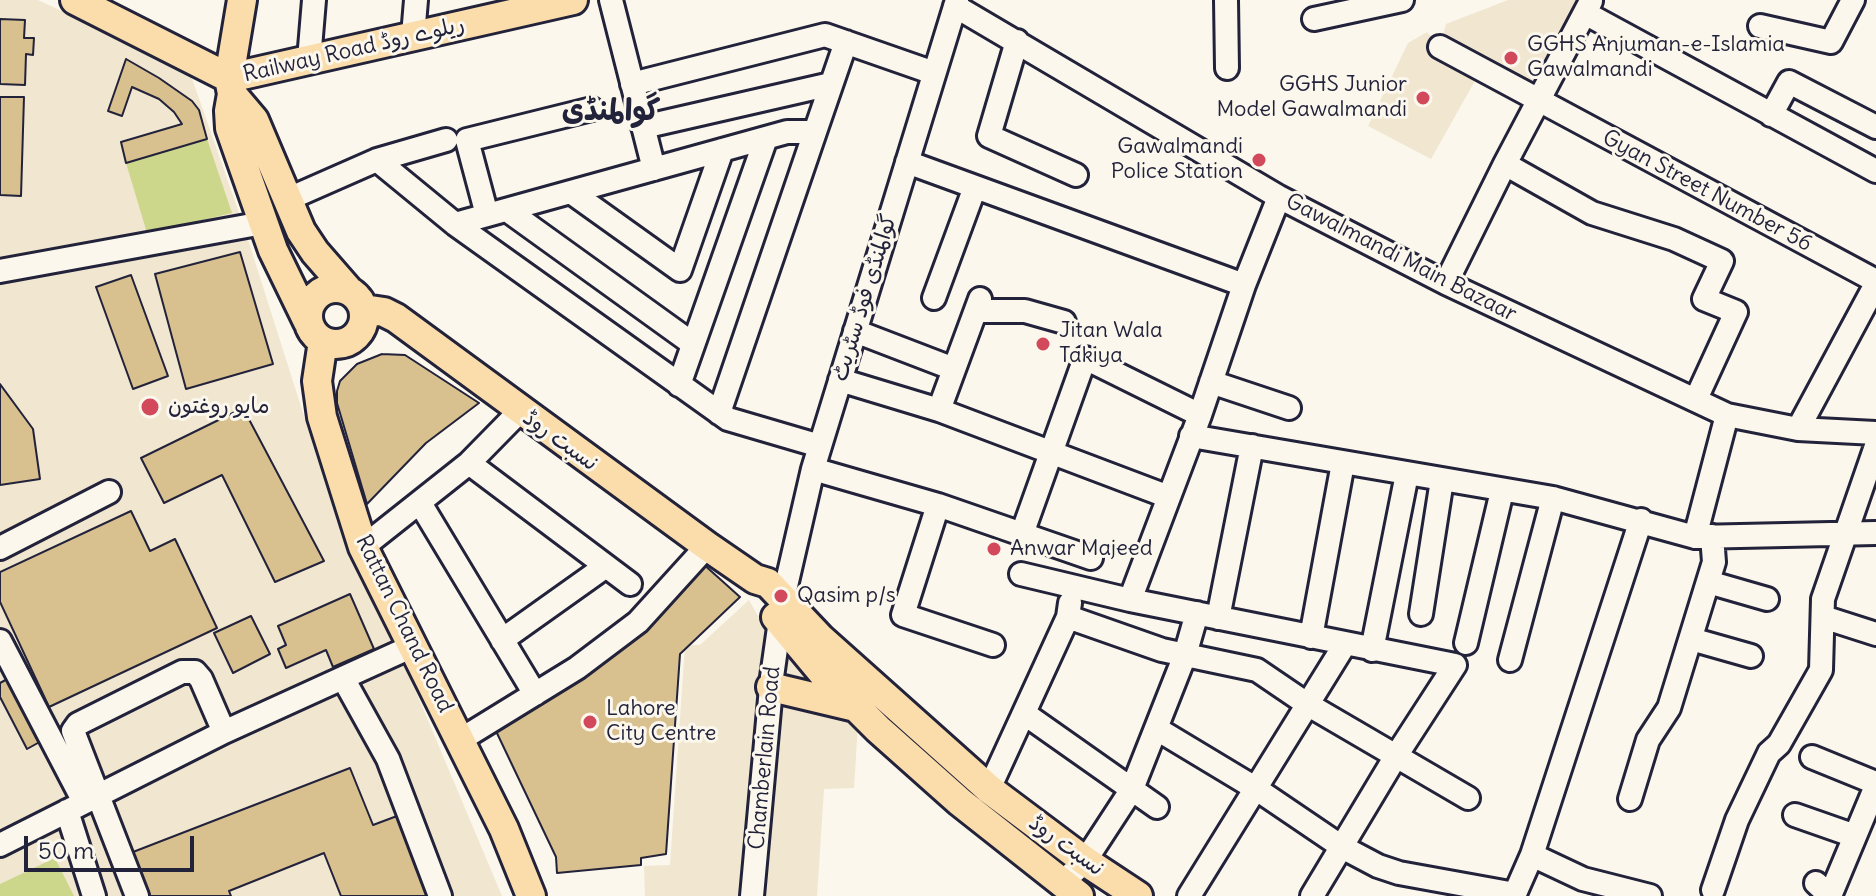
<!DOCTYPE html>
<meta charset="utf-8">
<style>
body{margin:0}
#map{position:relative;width:1876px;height:896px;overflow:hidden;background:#fbf7ec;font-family:Delius,sans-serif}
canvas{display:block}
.scale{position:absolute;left:24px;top:836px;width:170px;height:36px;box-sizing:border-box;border:4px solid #22223b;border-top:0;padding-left:10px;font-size:24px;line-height:28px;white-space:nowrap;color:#22223b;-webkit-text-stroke:6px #fbf7ec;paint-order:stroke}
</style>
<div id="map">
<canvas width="1876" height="896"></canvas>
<div class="scale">50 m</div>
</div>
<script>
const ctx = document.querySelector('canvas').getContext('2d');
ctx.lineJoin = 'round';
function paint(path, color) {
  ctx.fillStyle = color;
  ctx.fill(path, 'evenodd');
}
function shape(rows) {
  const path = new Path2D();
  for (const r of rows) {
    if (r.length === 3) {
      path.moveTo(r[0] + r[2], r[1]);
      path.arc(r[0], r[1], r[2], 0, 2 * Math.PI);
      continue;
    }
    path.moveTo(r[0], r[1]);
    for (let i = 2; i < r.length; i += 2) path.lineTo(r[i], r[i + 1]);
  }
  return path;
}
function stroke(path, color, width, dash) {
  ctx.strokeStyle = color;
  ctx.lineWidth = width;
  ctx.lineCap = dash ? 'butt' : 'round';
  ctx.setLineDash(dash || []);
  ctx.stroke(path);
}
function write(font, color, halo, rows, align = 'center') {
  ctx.font = font + ' Delius,"Playpen Sans Arabic",sans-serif';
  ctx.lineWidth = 6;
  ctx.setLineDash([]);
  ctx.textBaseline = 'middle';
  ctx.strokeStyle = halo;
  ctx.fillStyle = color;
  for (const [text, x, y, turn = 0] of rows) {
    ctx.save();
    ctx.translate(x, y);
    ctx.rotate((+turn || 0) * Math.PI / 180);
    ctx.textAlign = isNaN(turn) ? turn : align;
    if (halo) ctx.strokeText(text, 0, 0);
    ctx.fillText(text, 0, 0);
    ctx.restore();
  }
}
paint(shape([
 [0,0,38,0,189,70,244,227,317,457,502,896,0,896],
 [1508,0,1592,0,1539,101,1481,70,1431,159,1368,126,1408,43,1427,32,1440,46,1446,24],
 [749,600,759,618,859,707,854,788,824,789,817,896,645,896,644,866,670,865,685,645,700,645]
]), '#f1e6d0');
paint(shape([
 [207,139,232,213,147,233,126,163],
 [55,858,74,896,0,896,0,884]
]), '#ccd78b');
const building = shape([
 [0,19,25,20,24,38,34,38,33,55,26,54,25,85,0,84,0,19],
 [126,59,159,78,192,101,199,110,207,139,126,163,121,142,182,124,174,112,159,99,132,87,122,116,108,111,126,59],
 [0,97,24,97,21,196,0,195,0,97],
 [240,252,273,364,186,389,155,274,240,252],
 [131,275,168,376,133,389,96,287,131,275],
 [382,354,405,355,479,403,426,443,367,504,337,403,337,391,340,381,357,364,382,354],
 [0,384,33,429,40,479,0,485,0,384],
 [243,408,324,561,275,582,222,475,164,503,141,458,243,408],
 [131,511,150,551,175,539,217,628,49,707,0,602,0,572,131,511],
 [701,562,740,597,680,654,666,854,641,858,641,865,557,873,556,857,495,729,701,562],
 [350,594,374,649,333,667,326,650,286,668,278,649,286,645,278,626,350,594],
 [251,616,270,654,233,673,214,633,251,616],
 [13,676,45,739,27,749,0,697,0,683,13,676],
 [350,768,373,825,397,816,429,896,341,896,324,853,229,891,231,896,150,896,133,852,350,768]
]);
paint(building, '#d9c08f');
stroke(building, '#22223b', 2);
const minor = shape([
 [611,0,654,169],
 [1226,0,1227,68],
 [955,6,1279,197,1446,283,1727,415,1798,429,1876,433],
 [1585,13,1876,171],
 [1314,19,1402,0],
 [1760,26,1831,42,1853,0],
 [413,36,416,0],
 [1017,41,989,136,1076,175],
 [1440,47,1876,281],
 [309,60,314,0],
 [632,84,825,35,934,73],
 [1771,115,1789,82,1876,127],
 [643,127,831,84],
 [815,132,846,42],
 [377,160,455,224,728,419,820,446],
 [907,162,1244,285],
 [1505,164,1592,213,1674,239,1722,261,1704,299,1736,312,1696,399],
 [571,192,680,270,722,150],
 [286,200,377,160,446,140],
 [507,210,693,344],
 [487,215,467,140,592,109],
 [455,224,787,132,815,132,719,413],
 [0,271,263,223],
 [1446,283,1505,164,1591,1],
 [934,298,975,187],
 [976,311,1025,311,1064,322],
 [855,331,954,369],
 [840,380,939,410,1169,497],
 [1211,382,1289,408],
 [679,385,766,138],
 [939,410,980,299],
 [1798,429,1876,284],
 [1191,436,1553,498,1695,537,1876,533],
 [469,463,630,584],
 [813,469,938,505,1091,558],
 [420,503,535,694],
 [938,505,903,615,993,645],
 [1022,534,1085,358,1200,415],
 [1695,537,1727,415],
 [363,547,469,463,520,411],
 [0,548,109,492],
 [1021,574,1130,600,1455,665,1396,756,1312,896],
 [1708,582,1767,599],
 [1130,600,1200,415,1244,285,1279,197],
 [1421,614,1442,480],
 [1068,617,1162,650,1257,670,1307,704,1468,798],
 [1823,617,1876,634],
 [1218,618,1252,446],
 [1311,637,1343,463],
 [1691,639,1751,656],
 [502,640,606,566],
 [0,641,84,802],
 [1466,643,1502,491],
 [1372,650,1407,474],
 [1510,660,1553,498],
 [343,678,388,759,440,896],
 [1025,714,1157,807],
 [1157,729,1255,788,1342,847,1378,866,1399,873,1515,894],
 [460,740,577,668,638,622,707,546],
 [1812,757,1876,783],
 [989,789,1068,617,1070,603],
 [1630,799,1648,740,1669,708,1714,562,1712,536],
 [67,811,94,896],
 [1795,815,1855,836],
 [0,845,224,732,413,646],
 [1532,855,1583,879,1650,896],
 [1816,883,1830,896,1876,786],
 [1061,884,1085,861,1132,789,1185,655,1197,613],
 [1713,890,1737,820,1769,753,1779,744,1821,670,1823,599,1876,446],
 [137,896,73,731,78,724,182,672,195,672,201,679,224,732],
 [752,896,772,677,783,599,813,469,957,0],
 [1189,896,1345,644],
 [1514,896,1532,855,1641,520]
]);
const major = shape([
 [75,0,229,78,232,94,229,111,230,128,273,250,308,322],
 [242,0,229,78,573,0],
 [232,94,254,120,301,231,315,252,349,291],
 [336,316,28],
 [364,309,384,312,396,318,707,546,755,579,768,583,821,639,989,789,1085,861,1138,896],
 [323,341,317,381,322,417,363,547,504,829,531,896],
 [776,617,826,677,878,729,960,802,1079,896],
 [771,687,855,707]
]);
stroke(minor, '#22223b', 28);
stroke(major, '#22223b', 34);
stroke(minor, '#fbf7ec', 22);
stroke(major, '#faddab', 28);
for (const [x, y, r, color] of [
 [1511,58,8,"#d1495b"],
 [1423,98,8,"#d1495b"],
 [1259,160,8,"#d1495b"],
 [1043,344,8,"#d1495b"],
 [150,407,10,"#d1495b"],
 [994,549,8,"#d1495b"],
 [781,596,8,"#d1495b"],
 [590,722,8,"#d1495b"]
]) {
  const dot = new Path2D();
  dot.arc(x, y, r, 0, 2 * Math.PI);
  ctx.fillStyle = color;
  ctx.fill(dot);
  stroke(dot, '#fbf7ec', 3);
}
write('22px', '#22223b', '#fbf7ec', [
 ["GGHS Anjuman-e-Islamia",1527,45],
 ["Gawalmandi",1527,70],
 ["GGHS Junior",1407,85,"right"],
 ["Model Gawalmandi",1407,110,"right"],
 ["Gawalmandi",1243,147,"right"],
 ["Police Station",1243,172,"right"],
 ["Jitan Wala",1059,331],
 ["Takiya",1059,356],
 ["مایو روغتون",168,407],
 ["Anwar Majeed",1010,549],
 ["Qasim p/s",797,596],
 ["Lahore",606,709],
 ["City Centre",606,734]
], 'left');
write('22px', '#22223b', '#fbf7ec', [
 ["Railway Road ریلوے روڈ",354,50,-13],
 ["Gyan Street Number 56",1707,191,28],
 ["Gawalmandi Main Bazaar",1401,258,27],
 ["گوالمنڈی فوڈ سٹریٹ",865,298,-73],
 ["نسبت روڈ",560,441,36],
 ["Rattan Chand Road",404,624,64],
 ["Chamberlain Road",765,758,-85],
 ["نسبت روڈ",1066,846,36]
]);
write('bold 30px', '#22223b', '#fbf7ec', [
 ["گوالمنڈی",611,111]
]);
</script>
